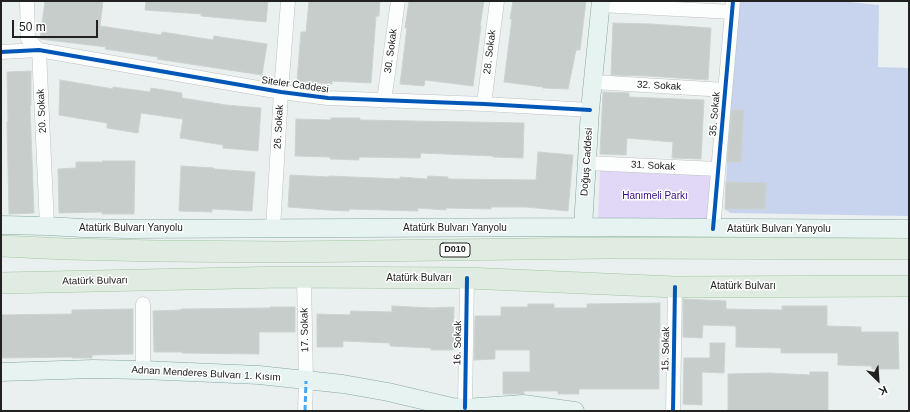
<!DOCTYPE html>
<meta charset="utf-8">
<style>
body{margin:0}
#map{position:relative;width:910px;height:412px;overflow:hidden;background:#eaf0ef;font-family:Arial,sans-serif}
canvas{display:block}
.frame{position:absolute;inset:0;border:2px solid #212121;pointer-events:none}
.north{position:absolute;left:858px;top:360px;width:40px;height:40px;-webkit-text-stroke:3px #fff;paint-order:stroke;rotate:155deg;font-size:11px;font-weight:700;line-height:16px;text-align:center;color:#212121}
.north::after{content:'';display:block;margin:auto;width:14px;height:18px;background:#212121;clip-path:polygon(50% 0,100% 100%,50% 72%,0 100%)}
.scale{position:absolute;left:12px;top:20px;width:86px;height:18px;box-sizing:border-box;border:2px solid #212121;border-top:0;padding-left:5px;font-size:12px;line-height:14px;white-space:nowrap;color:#212121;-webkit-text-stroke:3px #fff;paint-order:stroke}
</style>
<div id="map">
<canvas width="910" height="412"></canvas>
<div class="frame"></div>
<div class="north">K</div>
<div class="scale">50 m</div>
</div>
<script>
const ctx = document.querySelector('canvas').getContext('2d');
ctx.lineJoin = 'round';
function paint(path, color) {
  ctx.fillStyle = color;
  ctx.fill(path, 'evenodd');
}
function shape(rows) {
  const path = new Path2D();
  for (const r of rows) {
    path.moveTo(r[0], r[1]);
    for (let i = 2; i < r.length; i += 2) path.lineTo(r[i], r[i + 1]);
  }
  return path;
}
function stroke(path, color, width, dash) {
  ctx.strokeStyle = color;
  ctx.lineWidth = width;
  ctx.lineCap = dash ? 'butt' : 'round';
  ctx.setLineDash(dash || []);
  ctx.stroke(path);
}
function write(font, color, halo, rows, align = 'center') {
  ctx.font = font + ' Arial,sans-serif';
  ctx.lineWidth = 3;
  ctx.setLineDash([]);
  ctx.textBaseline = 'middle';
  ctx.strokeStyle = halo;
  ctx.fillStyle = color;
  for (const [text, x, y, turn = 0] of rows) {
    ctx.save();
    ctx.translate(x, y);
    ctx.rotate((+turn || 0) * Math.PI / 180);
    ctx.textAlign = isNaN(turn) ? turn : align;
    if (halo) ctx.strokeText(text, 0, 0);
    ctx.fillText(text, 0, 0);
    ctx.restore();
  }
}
paint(shape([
 [740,1,840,1,879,5,878,67,909,68,909,216,730,213,725,209,729,110]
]), '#c8d3ee');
paint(shape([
 [600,169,712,174,709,222,598,218]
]), '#e0d8f6');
const building = shape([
 [45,1,103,1,100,26,161,35,162,32,213,40,214,36,267,44,262,75,157,59,158,57,105,49,106,47,40,39,45,1],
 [146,1,268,1,266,22,201,16,201,14,145,10,146,1],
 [309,1,380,1,379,16,376,16,371,83,332,81,332,84,297,81,301,32,306,32,309,1],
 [409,1,484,1,480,26,481,26,473,86,425,80,424,86,400,84,407,28,405,28,409,1],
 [513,1,586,1,580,50,576,50,568,89,543,88,543,87,504,82,512,19,510,19,513,1],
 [613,23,651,24,711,28,708,80,648,76,611,75,613,23],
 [31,71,31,105,30,106,34,213,9,214,7,122,8,122,7,72,31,71],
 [60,80,113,89,113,87,150,92,151,88,182,93,182,98,226,105,261,108,258,151,223,148,223,145,180,138,183,119,141,113,138,133,107,128,107,123,59,115,60,80],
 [603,92,629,93,629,97,704,100,701,159,672,158,673,142,627,138,626,155,600,154,603,92],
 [732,110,744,110,741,162,727,162,732,110],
 [331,118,360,118,360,120,524,123,523,158,493,157,493,156,421,153,420,158,359,157,359,160,330,159,330,157,295,156,296,119,331,120,331,118],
 [538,152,573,155,568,211,526,207,491,207,491,209,446,208,446,210,418,208,418,211,349,209,349,211,328,210,288,207,290,175,329,177,329,176,400,179,400,177,427,179,428,176,448,177,448,179,536,180,538,152],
 [103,161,135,161,134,214,102,214,102,212,59,213,58,169,76,168,76,162,103,162,103,161],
 [181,166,214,168,214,169,255,172,252,211,212,209,212,212,179,211,181,166],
 [726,182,766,183,765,209,725,209,726,182],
 [683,299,726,301,726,309,782,310,782,306,827,306,827,326,861,327,861,332,898,332,899,369,872,369,872,366,838,365,838,353,781,353,781,348,736,347,736,326,703,325,702,338,683,337,683,299],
 [660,303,660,338,659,338,659,389,579,389,579,394,558,394,558,391,524,391,524,394,503,394,503,372,530,372,530,350,495,350,495,359,474,360,475,316,501,316,501,307,528,307,528,304,554,304,554,308,587,308,587,304,660,303],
 [392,306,432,308,454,307,453,350,431,350,431,348,390,346,390,343,343,341,343,347,317,347,317,314,350,315,351,311,392,312,392,306],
 [271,307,295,307,295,332,259,332,259,354,182,353,182,352,154,352,153,311,181,310,181,309,270,308,271,307],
 [133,309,133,354,92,355,92,358,72,358,72,357,1,358,1,315,72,314,72,310,133,309],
 [710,343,725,343,724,373,702,372,702,405,683,404,684,358,710,358,710,343],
 [810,372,828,372,828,411,728,411,728,374,769,373,810,375,810,372]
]);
paint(building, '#c7cdcb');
stroke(building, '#cbd3d1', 1);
const minor = shape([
 [27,1,28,39,39,50,47,226],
 [600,5,732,12],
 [1,52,39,50,281,92,328,98,484,104,590,110],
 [594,82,725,90],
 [384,101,398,1],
 [484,104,497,1],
 [587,163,718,169],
 [273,229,281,92,288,1],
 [713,229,733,1],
 [304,278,306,381,305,411],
 [143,304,143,370],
 [465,408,467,278],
 [673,411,675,287]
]);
const major = shape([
 [1,225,47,226,83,228,127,229,583,227,909,229],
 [583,227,590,110,601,1],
 [1,372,93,369,143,370,259,375,343,384,388,392,452,407,465,408,523,404,575,411]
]);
const highway = shape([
 [1,246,66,249,158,251,285,252,606,248,909,249],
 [1,283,284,277,467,278,675,287,909,286]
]);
stroke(minor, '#bfc1c1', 15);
stroke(major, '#85a7a5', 19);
stroke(highway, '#a1c6a1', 22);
stroke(shape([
 [909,331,908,333,909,388]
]), '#daede1', 2, [2, 2]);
stroke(minor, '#fcfdfd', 14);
stroke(major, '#e6f3f1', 18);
stroke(highway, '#e0ece1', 21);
stroke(shape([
 [305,411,306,381]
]), '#3fa9f5', 3, [6, 3]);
stroke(shape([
 [1,52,39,50,281,92,328,98,484,104,590,110],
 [713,229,733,1],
 [465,408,467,278],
 [673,411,675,287]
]), '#0057b8', 4);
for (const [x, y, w] of [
 [455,250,30]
]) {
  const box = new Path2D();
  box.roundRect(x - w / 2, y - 7, w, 14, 3);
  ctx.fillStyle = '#fff';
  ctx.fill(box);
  stroke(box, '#212121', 1);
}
write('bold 9px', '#212121', null, [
 ["D010",455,250]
]);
write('10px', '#212121', '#fff', [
 ["30. Sokak",391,51,-82],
 ["28. Sokak",490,52,-83],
 ["Siteler Caddesi",295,85,8],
 ["32. Sokak",659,86,3],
 ["20. Sokak",42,111,-93],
 ["35. Sokak",715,114,-85],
 ["26. Sokak",279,127,-87],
 ["Doğuş Caddesi",587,162,-86],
 ["31. Sokak",653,166,3],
 ["Atatürk Bulvarı Yanyolu",131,228],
 ["Atatürk Bulvarı Yanyolu",455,228],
 ["Atatürk Bulvarı Yanyolu",779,229],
 ["Atatürk Bulvarı",419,278],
 ["Atatürk Bulvarı",95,281,-1],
 ["Atatürk Bulvarı",743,286],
 ["17. Sokak",305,330,-91],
 ["16. Sokak",458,343,-89],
 ["15. Sokak",666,349,-89],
 ["Adnan Menderes Bulvarı 1. Kısım",206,374,3]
]);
write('10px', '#360886', '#fff', [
 ["Hanımeli Parkı",655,196]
]);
</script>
